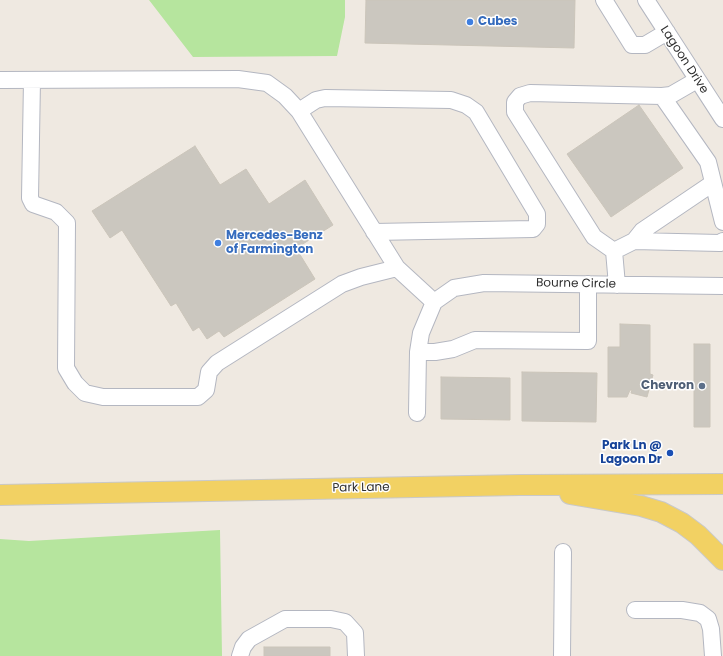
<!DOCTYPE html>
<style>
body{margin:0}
canvas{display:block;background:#efe9e1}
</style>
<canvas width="723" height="656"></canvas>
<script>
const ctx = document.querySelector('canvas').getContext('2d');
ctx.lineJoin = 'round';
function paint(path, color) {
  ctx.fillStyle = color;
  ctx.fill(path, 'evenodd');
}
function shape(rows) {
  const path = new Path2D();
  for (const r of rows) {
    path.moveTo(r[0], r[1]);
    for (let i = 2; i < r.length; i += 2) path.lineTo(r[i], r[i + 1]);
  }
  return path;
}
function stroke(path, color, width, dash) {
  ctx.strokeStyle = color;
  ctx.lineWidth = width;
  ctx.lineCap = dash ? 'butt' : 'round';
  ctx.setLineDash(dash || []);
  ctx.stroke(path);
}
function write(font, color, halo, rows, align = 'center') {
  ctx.font = font + ' Poppins,sans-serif';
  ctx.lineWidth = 3;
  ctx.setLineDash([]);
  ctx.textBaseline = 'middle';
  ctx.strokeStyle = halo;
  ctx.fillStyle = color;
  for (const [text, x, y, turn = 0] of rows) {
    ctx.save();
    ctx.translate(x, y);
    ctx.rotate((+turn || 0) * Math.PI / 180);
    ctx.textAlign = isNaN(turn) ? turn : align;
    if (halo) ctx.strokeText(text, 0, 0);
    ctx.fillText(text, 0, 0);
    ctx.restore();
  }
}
paint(shape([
 [149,0,345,0,345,17,337,56,193,57],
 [220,530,222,656,0,656,0,539,29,541]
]), '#b6e59e');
const building = shape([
 [366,0,575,0,574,48,365,43,366,0],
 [639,105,683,168,611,217,567,154,639,105],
 [195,146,220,185,246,169,269,204,305,180,333,225,298,247,300,252,299,253,315,279,224,337,219,331,207,339,199,327,193,331,176,303,171,306,122,230,110,238,92,211,195,146],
 [620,324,650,325,650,374,653,375,647,397,631,393,632,390,630,390,627,397,608,397,608,347,620,347,620,324],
 [694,344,710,344,710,427,694,427,694,344],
 [522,372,597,373,596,422,522,421,522,372],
 [441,377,510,378,510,420,441,419,441,377],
 [264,647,330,647,330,656,264,656,264,647]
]);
paint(building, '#cbc7bf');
stroke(building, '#cbc5ba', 1);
const minor = shape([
 [604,0,632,45,645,45,667,32],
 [646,0,723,119],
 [0,80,238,79,267,83,285,96,299,111,397,268,434,302],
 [32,80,30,198,33,204,56,212,67,223,66,368,75,383,85,393,103,397,198,397,206,390,209,372,217,363,342,284,361,277,397,268],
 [662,96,708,162,723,222],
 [299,111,316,100,325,98,451,100,466,105,476,112,537,214,537,224,533,229,374,232],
 [634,241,642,231,713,183],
 [614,251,634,241,720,243,723,241],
 [617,285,614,251,594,237,515,112,515,102,520,96,530,93,662,96,671,95,697,80],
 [434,302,454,288,484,283,723,286],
 [418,352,435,352,453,349,475,340,588,341,588,284],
 [417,413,418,352,421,333,434,302],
 [635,610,682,610,700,613,708,619,711,629,713,656],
 [240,656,243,647,249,639,285,619,331,619,345,622,355,633,356,656],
 [562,656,563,552]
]);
const major = shape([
 [570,494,641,506,661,512,682,523,698,535,723,560],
 [0,495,520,485,723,484]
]);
stroke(minor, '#b4b7c1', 18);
stroke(major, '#c9c9c9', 22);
stroke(minor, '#fff', 16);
stroke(major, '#f2d163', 20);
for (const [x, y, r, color] of [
 [470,22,4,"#3f7fe0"],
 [218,243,4,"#3f7fe0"],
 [702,386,4,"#5c6f8a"],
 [670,453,4,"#1a4fb4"]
]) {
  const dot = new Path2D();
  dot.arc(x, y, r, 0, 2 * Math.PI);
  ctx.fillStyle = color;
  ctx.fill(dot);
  stroke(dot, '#fff', 1.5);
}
write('bold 12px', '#366cbe', '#fff', [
 ["Cubes",478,22],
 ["Mercedes-Benz",226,236],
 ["of Farmington",226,250]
], 'left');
write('12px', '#2e2e2e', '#fff', [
 ["Lagoon Drive",684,60,57],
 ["Bourne Circle",576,284,1],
 ["Park Lane",361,488,-1]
]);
write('bold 12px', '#4e5e75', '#fff', [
 ["Chevron",694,386]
], 'right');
write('bold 12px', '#164399', '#fff', [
 ["Park Ln @",662,446],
 ["Lagoon Dr",662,460]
], 'right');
</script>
